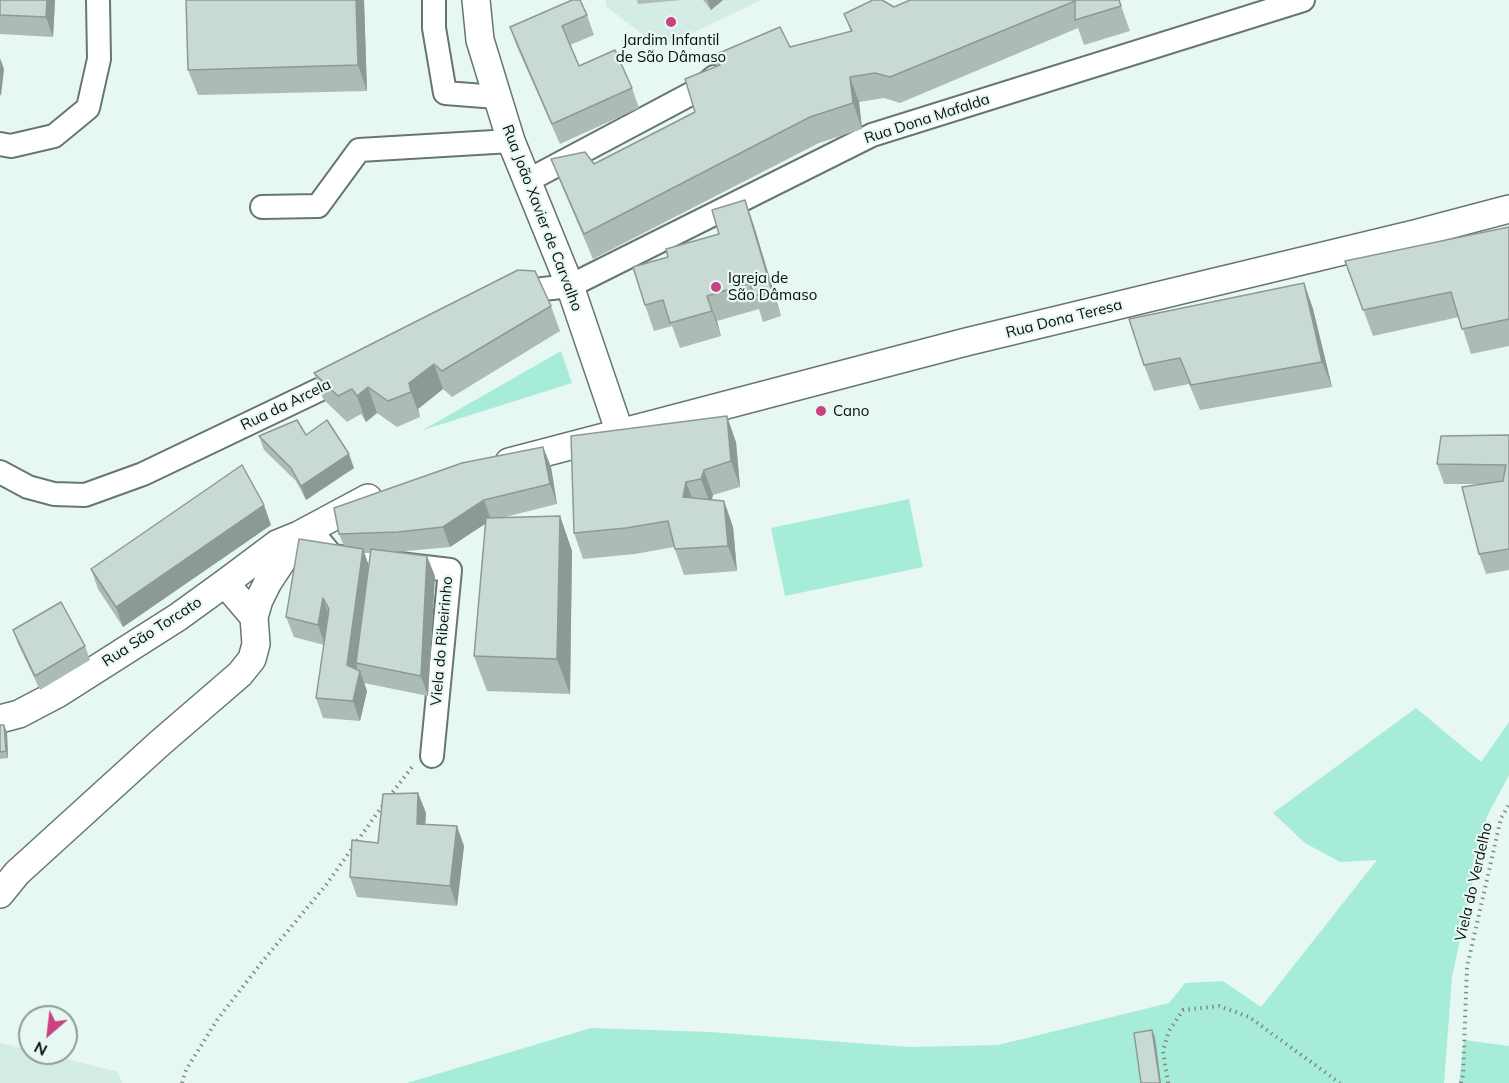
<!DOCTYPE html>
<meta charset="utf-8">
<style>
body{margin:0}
#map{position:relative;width:1509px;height:1083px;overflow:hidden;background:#e7f8f3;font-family:Mulish,sans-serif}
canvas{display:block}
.north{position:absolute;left:18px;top:1005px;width:60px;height:60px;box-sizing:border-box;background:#e7f8f3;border:2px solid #8e9a97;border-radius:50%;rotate:208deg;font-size:16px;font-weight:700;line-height:24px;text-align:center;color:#080e0c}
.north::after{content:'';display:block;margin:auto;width:21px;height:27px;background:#c94282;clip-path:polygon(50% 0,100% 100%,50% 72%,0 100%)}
</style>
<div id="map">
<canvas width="1509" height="1083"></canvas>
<div class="north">N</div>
</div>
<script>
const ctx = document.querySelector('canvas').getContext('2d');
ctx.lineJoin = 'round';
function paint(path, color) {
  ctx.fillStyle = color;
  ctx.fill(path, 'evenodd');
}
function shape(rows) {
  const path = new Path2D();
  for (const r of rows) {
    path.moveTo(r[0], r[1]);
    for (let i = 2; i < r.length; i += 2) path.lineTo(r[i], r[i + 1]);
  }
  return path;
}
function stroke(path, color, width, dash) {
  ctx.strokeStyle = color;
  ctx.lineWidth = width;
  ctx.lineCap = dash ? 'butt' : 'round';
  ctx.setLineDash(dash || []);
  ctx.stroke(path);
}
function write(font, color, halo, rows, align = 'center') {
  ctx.font = font + ' Mulish,sans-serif';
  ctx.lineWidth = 4.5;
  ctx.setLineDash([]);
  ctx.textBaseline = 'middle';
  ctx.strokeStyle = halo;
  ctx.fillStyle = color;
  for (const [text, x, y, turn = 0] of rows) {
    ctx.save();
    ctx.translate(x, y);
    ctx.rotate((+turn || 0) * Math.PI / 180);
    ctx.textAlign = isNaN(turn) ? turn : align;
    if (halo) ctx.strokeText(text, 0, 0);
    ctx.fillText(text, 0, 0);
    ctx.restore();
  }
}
paint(shape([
 [606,0,761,0,676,41,665,44,658,43,647,38,606,6],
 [0,1043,30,1050,30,1053,42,1053,118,1072,122,1083,0,1083]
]), '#d3ece5');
paint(shape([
 [561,351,572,383,423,430],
 [909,499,923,567,785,596,771,528],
 [1416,708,1481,762,1509,722,1509,775,1487,816,1452,977,1444,1083,407,1083,591,1028,710,1032,910,1047,998,1045,1169,1003,1185,983,1223,981,1261,1007,1377,860,1340,862,1305,843,1273,813],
 [1464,1040,1509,1046,1509,1083,1459,1083]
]), '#a6ecd8');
const minor = shape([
 [434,0,434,28,445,93,497,97],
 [0,144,11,146,54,136,88,108,99,59,98,0],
 [527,181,700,89,714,77],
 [262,207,318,206,359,150,511,141],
 [514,296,525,291,570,286,872,135,1303,0],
 [0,472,28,487,54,494,85,495,143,474,346,377],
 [310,529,332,556,450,570,432,756]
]);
const tertiary = shape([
 [476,0,480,40,511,141,570,286,620,433],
 [509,462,966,342,1414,234,1509,209],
 [254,617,259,600,268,582,299,535],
 [0,719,19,714,57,694,178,617,225,583,277,544,299,535,368,498],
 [0,894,17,873,160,743,240,674,252,659,256,644,254,617,225,583]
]);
stroke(minor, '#677671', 26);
stroke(tertiary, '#677671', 30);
stroke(shape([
 [389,797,412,767],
 [182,1083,186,1070,217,1020,262,962,326,885,383,805],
 [1168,1083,1163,1051,1169,1031,1183,1010,1219,1006,1249,1017,1340,1083],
 [1461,1083,1463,1075,1467,967,1501,818,1509,805]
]), '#808c88', 4, [1.5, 4.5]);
stroke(minor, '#fff', 22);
stroke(tertiary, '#fff', 27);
paint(shape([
 [0,0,55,0,53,37,0,34],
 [364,0,367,91,198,95,188,70],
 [637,0,682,0,638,4],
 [703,0,723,0,711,10],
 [910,0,1119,0,1130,31,1084,45,1078,28,900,103,884,98,859,102,862,129,819,143,593,259,561,184,551,159,594,164,695,112,716,66,712,56,790,47,851,32,844,14,894,7],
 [587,15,594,35,570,45,579,66,632,88,639,108,560,144,517,47,510,27],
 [745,200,754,226,781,316,763,322,759,309,717,321,721,336,680,348,672,326,654,331,645,305,668,257,719,234],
 [1509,227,1509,346,1471,354,1459,317,1373,336,1345,261],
 [1304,283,1313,309,1332,387,1200,410,1189,384,1154,391,1144,365],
 [551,306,560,331,452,397,443,389,418,409,420,417,397,427,377,413,366,422,361,414,347,422,323,399,314,373],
 [306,435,354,468,306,500,296,481,264,450,259,436],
 [1509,435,1509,570,1486,574,1479,554,1480,484,1444,484,1437,464],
 [736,442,740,487,713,495,712,500,724,501,733,527,737,571,684,575,674,547,635,554,583,559,574,533],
 [543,447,551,467,557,504,501,518,560,516,572,551,570,694,487,691,474,656,486,523,450,547,396,552,435,576,428,696,364,683,367,691,360,721,323,718,316,698,324,645,294,637,286,617,344,546,339,534],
 [364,553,370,553,369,566],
 [271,525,123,627,98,589,91,569],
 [13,630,85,646,90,660,40,690,18,644],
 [0,725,7,732,8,758,0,759],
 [418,793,426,813,425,824,464,846,457,906,357,897,350,877]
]), '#adbbb6');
paint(shape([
 [47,0,55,0,53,37,46,17],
 [356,0,364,0,367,91,358,65],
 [707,0,723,0,711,10],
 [0,58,4,69,1,96,0,94],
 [850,77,859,102,862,129,853,103],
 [745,200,754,226,781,316,772,291],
 [1304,283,1313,309,1332,387,1322,362],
 [707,296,717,321,721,336,712,311],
 [434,364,443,389,418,409,420,417,411,392,409,383],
 [368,387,377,413,366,422,357,396],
 [727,416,736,442,740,487,731,461],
 [543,447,551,467,557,504,550,484],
 [349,454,354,468,306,500,301,486],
 [704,470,713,495,710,504,701,479],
 [686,482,696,508,683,497],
 [484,500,491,520,450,547,443,527],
 [724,501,733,527,737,571,728,546],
 [264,505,271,525,123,627,116,607],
 [560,516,572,551,570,694,557,659],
 [363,549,370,569,356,663,357,665,354,685,347,665],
 [427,556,435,576,428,696,421,676],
 [323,598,330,618,325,645,318,625],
 [360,671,367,691,360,721,353,701],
 [4,725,7,732,8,758,6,751],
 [418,793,426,813,424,844,417,824],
 [457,826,464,846,457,906,450,886],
 [1152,1030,1155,1037,1161,1083,1160,1083]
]), '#8d9994');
const building = shape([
 [0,0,47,0,46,17,0,15,0,0],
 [186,0,356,0,358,65,188,70,186,0],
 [572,0,580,0,587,15,562,26,579,66,615,50,632,88,552,124,510,27,572,0],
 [873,0,882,0,894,7,910,0,1119,0,1121,6,1075,20,1075,1,890,77,875,73,850,77,853,103,810,117,584,234,551,159,585,152,594,164,695,112,685,79,720,65,712,56,780,27,790,47,852,31,844,14,873,0],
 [745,200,772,291,754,296,750,283,707,296,712,311,670,323,663,300,645,305,633,267,668,257,666,249,719,234,712,210,745,200],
 [1509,227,1509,319,1462,329,1451,292,1363,310,1345,261,1509,227],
 [518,270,535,271,551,306,442,371,434,364,409,383,411,392,388,401,368,387,357,396,352,389,338,396,314,373,518,270],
 [1304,283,1322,362,1191,385,1180,358,1144,365,1129,319,1304,283],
 [727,416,731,461,704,470,701,479,686,482,683,497,724,501,728,546,675,549,668,521,626,528,574,533,571,436,727,416],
 [297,420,306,435,327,420,349,454,301,486,291,468,259,436,297,420],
 [1509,435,1509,549,1479,554,1462,487,1503,481,1506,465,1437,464,1441,436,1509,435],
 [543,447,550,484,484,500,443,527,398,532,339,534,334,508,462,463,543,447],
 [242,465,264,505,116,607,91,569,242,465],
 [560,516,557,659,474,656,486,518,560,516],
 [299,539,363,549,347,665,360,671,353,701,316,698,329,609,323,598,318,625,286,617,299,539],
 [371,549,427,556,421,676,356,663,371,549],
 [61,602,85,646,35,676,13,630,61,602],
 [0,725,4,725,6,751,0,752,0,725],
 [418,793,417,824,457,826,450,886,350,877,352,840,378,843,383,794,418,793],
 [1152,1030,1160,1083,1141,1083,1134,1033,1152,1030]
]);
paint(building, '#c9dad4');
stroke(building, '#8d9994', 1.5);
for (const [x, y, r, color] of [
 [671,22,6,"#c94282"],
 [716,287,6,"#c94282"],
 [821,411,6,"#c94282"]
]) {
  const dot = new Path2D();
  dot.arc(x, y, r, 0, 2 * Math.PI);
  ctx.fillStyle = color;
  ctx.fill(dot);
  stroke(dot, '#e7f8f3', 2);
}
write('15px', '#080e0c', '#e7f8f3', [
 ["Jardim Infantil",671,40,"center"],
 ["de São Dâmaso",671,57,"center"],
 ["Igreja de",728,278],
 ["São Dâmaso",728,295],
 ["Cano",833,411]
], 'left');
write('15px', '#080e0c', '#e7f8f3', [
 ["Rua Dona Mafalda",927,119,-18],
 ["Rua João Xavier de Carvalho",542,218,69],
 ["Rua Dona Teresa",1064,319,-14],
 ["Rua da Arcela",286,405,-26],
 ["Rua São Torcato",152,632,-33],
 ["Viela do Ribeirinho",442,641,-85],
 ["Viela do Verdelho",1474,882,-77]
]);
</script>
